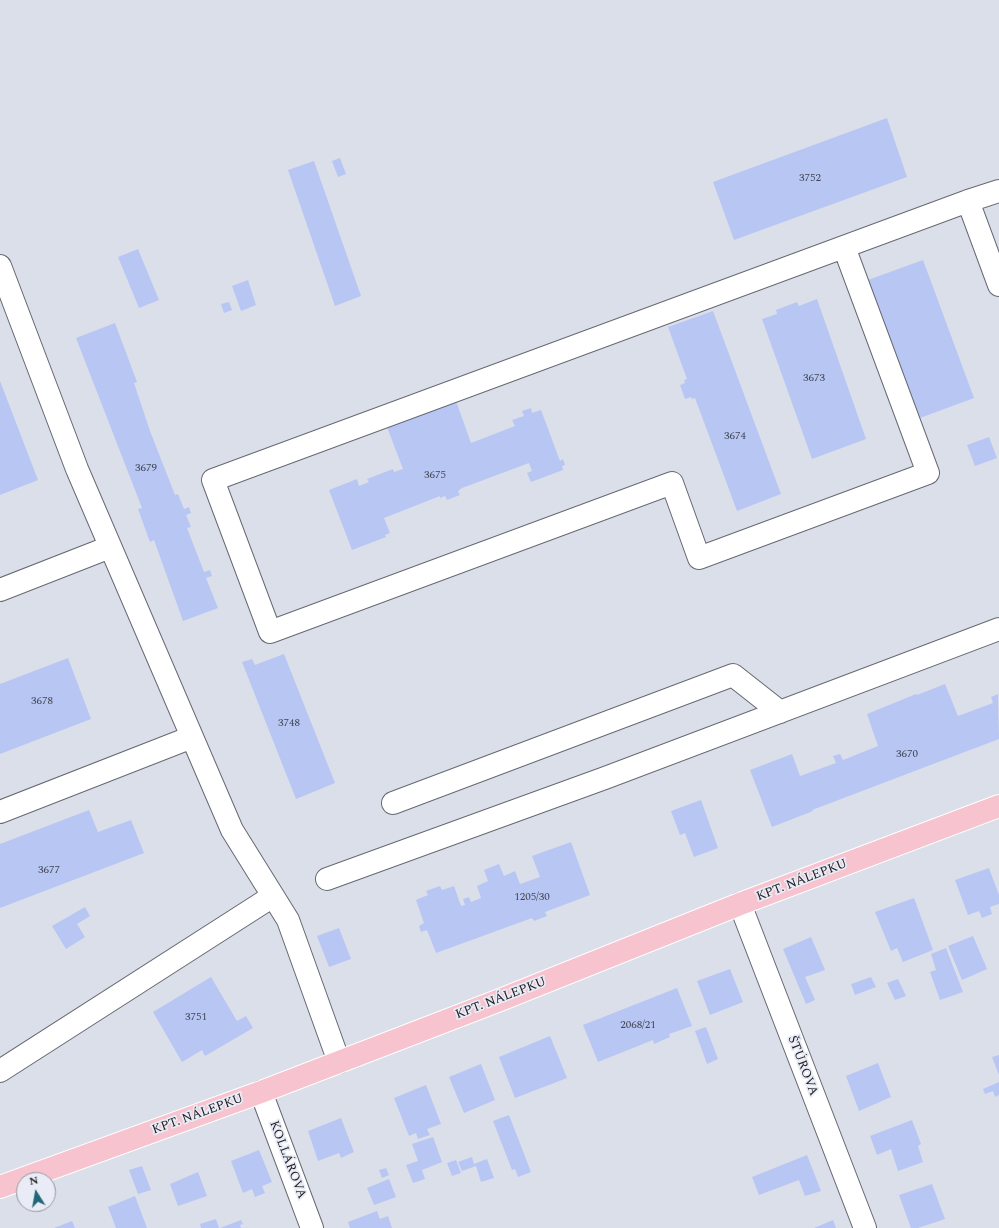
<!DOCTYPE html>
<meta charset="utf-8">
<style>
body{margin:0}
#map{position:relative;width:999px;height:1228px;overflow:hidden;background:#dbdfe9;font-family:Spectral,serif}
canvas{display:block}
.north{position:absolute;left:16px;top:1172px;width:40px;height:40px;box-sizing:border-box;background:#e9ecf6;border:1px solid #9799a0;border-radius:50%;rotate:349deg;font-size:11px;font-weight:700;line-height:16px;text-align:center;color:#1c1d20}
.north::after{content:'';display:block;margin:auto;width:14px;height:18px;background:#226778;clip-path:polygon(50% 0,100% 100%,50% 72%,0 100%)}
</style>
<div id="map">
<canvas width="999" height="1228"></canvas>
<div class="north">N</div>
</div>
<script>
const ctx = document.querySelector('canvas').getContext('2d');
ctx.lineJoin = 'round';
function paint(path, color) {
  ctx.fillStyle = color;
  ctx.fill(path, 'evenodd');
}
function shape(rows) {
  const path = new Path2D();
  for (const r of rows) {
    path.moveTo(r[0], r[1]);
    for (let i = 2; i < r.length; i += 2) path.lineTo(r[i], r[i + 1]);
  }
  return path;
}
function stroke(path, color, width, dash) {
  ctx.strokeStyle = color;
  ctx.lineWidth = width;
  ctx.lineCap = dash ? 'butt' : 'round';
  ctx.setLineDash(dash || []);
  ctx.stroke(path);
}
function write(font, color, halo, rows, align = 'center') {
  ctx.font = font + ' Spectral,serif';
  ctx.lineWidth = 3.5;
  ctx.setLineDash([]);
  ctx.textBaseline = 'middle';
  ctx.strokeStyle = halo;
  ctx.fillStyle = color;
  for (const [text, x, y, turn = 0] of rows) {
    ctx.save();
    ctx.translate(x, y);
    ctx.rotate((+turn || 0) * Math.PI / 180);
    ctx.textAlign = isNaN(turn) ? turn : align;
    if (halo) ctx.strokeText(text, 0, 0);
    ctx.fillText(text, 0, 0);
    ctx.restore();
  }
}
paint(shape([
 [887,118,907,177,734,240,713,182],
 [340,158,346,174,338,177,332,161],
 [314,161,361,296,335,306,288,170],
 [138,249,159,300,139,308,118,257],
 [923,260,974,398,920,418,868,280],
 [248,280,256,305,241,311,232,286],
 [817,299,866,439,812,459,762,319,777,314,776,310,797,302,799,306],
 [229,302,232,310,224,313,221,304],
 [713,311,781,494,737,511,695,398,692,399,691,397,685,399,680,385,685,383,684,380,687,379,668,327],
 [115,323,137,382,134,383,150,431,175,495,178,494,184,509,189,507,191,513,186,515,191,527,187,528,204,572,210,570,212,576,206,578,218,608,183,621,154,540,150,542,138,509,142,508,76,338],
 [0,381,38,480,0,495],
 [456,401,471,443,515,426,512,420,524,416,522,411,531,408,532,413,541,410,560,461,563,459,565,465,562,466,563,470,531,482,527,473,532,471,529,463,462,488,458,491,460,495,447,500,445,496,440,498,440,496,384,518,390,533,385,535,386,537,352,550,329,490,357,479,359,486,369,482,367,479,393,469,394,472,403,469,387,427],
 [989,437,997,458,975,466,967,445],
 [284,654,335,783,296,799,242,662,252,659,255,665],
 [68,658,91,719,0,754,0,684],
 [945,684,958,716,993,703,991,697,998,694,999,739,812,810,813,811,772,827,750,770,792,754,800,776,836,763,833,756,840,754,843,760,878,746,867,714,916,694,917,695],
 [701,800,718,848,694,857,685,833,680,835,671,811],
 [89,810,98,832,131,820,144,853,0,908,0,844],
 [571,842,590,895,545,912,547,916,534,921,532,918,436,953,427,930,421,932,419,926,424,923,416,900,428,895,426,891,440,886,442,890,454,886,461,906,465,905,463,899,469,897,471,902,481,898,477,886,488,881,484,870,499,864,504,876,515,871,520,884,540,877,532,856],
 [989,868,999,895,999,904,990,907,992,914,982,918,979,911,968,915,955,880],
 [914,898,933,950,903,962,897,948,891,951,875,912],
 [85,907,90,916,77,924,85,937,66,949,52,926],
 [339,928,351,959,329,967,317,936],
 [973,936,987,969,962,980,948,946],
 [811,937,825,970,805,977,815,1000,806,1004,783,949],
 [946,948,963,992,940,1000,930,972,936,970,931,954],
 [730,969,743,1002,710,1015,697,981],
 [211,977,237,1021,246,1016,253,1028,205,1056,202,1050,182,1062,153,1012],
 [871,977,876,987,855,995,851,984],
 [898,979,906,996,895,1000,887,983],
 [677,988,692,1026,669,1034,670,1037,654,1044,653,1040,598,1062,583,1025],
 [706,1027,718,1059,707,1064,695,1031],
 [550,1036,567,1078,515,1098,499,1057],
 [999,1055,999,1075,992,1057],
 [878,1063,891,1097,859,1111,846,1076],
 [481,1064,495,1100,464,1113,449,1077],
 [999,1082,999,1095,995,1097,993,1091,985,1094,983,1089],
 [426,1085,441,1124,427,1129,430,1135,418,1139,416,1133,409,1136,394,1098],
 [509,1115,531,1172,518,1177,515,1169,512,1170,493,1121],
 [341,1118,354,1152,341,1158,339,1153,318,1161,308,1131],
 [912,1120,921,1144,918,1146,923,1162,898,1171,891,1149,877,1155,870,1136],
 [433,1137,442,1162,422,1170,425,1179,413,1183,406,1165,418,1161,412,1144],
 [259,1150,272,1182,262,1186,265,1193,255,1197,252,1189,243,1193,231,1161],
 [807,1155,821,1191,805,1196,799,1180,759,1195,752,1177],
 [472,1157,474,1164,487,1159,494,1178,481,1182,476,1166,462,1171,458,1162],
 [456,1160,461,1173,452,1176,447,1163],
 [142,1166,151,1190,138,1194,129,1170],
 [386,1168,389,1175,382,1178,379,1170],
 [198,1172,207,1196,178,1206,170,1184],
 [389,1179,396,1197,374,1205,367,1188],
 [932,1184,945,1219,918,1228,911,1228,899,1195],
 [135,1196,147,1228,116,1228,108,1207],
 [377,1211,380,1219,388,1216,392,1228,350,1228,348,1222],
 [216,1219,219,1228,201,1228,200,1224],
 [241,1220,243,1224,240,1225,241,1228,220,1228],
 [833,1220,836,1228,814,1228],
 [72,1221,75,1228,54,1228]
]), '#b8c6f4');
const minor = shape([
 [999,191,968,201,999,285],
 [844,247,928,473,699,558,672,483,270,632,213,480,968,201],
 [0,266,77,469,232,830,288,920,339,1062],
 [0,590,110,547],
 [393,803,733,675,780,712],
 [0,812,192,737],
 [327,879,605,778,999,629],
 [740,904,865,1228],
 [0,1071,273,896],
 [261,1092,312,1228]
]);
const major = shape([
 [0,1187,261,1092,500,1000,740,904,999,806]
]);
stroke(minor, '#666972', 24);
stroke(major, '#fff', 24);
stroke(minor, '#fff', 22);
stroke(major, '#f7c3ce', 22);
write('11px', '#434755', null, [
 ["3752",810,179],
 ["3673",814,379],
 ["3674",735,437],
 ["3679",146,469],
 ["3675",435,476],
 ["3678",42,702],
 ["3748",289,724],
 ["3670",907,755],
 ["3677",49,871],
 ["1205/30",532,898],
 ["3751",196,1018],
 ["2068/21",638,1026]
]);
write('13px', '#1c1d20', '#e9ecf6', [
 ["KPT. NÁLEPKU",802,881,-21],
 ["KPT. NÁLEPKU",501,999,-21],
 ["ŠTÚROVA",802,1066,69],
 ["KPT. NÁLEPKU",198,1115,-20],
 ["KOLLÁROVA",287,1160,69]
]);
</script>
